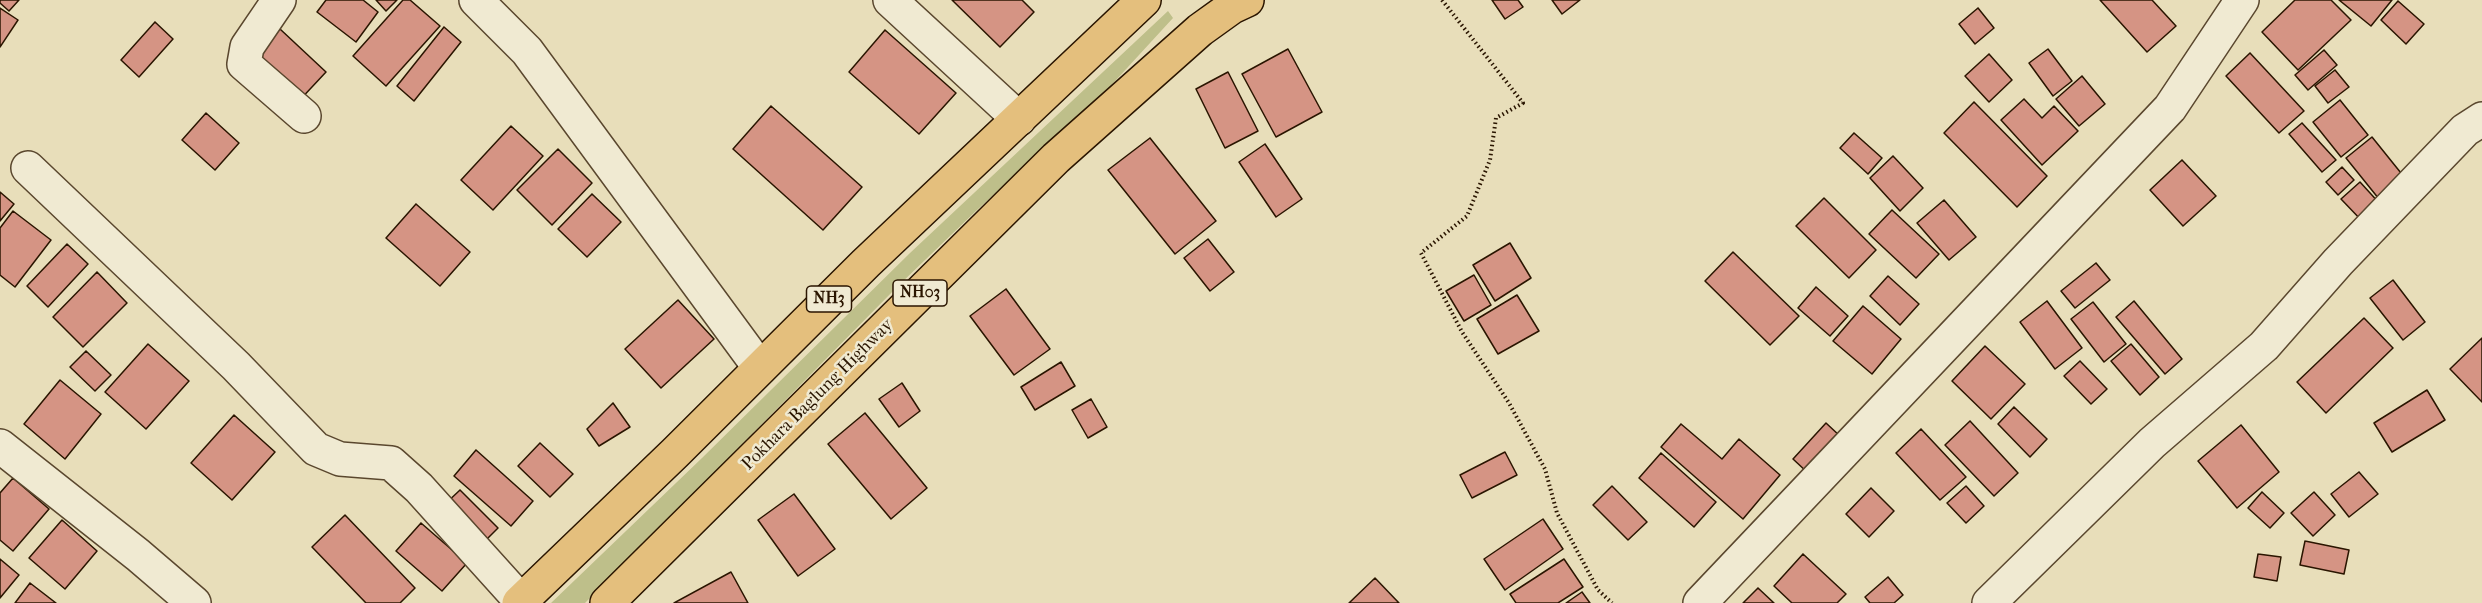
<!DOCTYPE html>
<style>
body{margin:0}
canvas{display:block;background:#e8deba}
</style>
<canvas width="2482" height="603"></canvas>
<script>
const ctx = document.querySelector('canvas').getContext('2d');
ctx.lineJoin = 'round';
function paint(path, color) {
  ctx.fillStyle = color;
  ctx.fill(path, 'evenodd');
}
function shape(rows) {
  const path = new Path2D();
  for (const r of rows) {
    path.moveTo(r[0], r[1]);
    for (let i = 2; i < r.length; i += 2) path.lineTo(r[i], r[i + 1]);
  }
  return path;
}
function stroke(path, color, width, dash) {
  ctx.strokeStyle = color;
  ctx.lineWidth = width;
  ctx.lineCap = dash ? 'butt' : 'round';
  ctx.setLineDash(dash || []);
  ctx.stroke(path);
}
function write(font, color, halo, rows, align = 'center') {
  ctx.font = font + ' "IM FELL French Canon",serif';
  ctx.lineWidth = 5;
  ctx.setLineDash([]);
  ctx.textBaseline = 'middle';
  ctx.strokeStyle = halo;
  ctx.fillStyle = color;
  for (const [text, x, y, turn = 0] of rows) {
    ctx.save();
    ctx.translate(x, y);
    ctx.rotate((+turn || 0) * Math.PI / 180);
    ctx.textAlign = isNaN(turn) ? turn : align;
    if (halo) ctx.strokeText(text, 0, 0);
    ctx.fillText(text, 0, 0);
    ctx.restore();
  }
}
paint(shape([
 [1168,11,1173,18,1105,92,977,210,898,286,585,603,551,603,702,458,910,253]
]), '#bebf8a');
const building = shape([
 [0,0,19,0,9,11,0,3,0,0],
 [326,0,363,0,378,12,356,42,317,12,326,0],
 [376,0,397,0,386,11,376,0],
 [403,0,410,0,440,26,386,86,353,56,403,0],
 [952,0,1022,0,1034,12,1000,47,952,0],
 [1492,0,1518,0,1523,7,1505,19,1492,0],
 [1552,0,1580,0,1562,14,1552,0],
 [2100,0,2152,0,2176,26,2147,52,2100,0],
 [2295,0,2331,0,2351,20,2298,70,2262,32,2295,0],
 [2339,0,2392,0,2371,26,2339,0],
 [2398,1,2424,24,2406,44,2381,20,2398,1],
 [0,8,18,20,0,47,0,8],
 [1978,8,1994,28,1975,44,1959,24,1978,8],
 [155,22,173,39,139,77,121,60,155,22],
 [444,27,461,42,414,101,397,86,444,27],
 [280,29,326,72,297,103,251,59,280,29],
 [885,30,956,93,919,134,849,72,885,30],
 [1288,49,1322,112,1276,137,1242,74,1288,49],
 [2048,49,2072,81,2053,96,2029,63,2048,49],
 [2324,50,2337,65,2308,90,2295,75,2324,50],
 [2250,53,2304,111,2279,133,2226,76,2250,53],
 [1989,54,2012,80,1989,102,1965,76,1989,54],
 [2335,70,2349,87,2328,103,2315,86,2335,70],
 [1228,72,1258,131,1225,148,1196,89,1228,72],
 [2082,76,2105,104,2079,126,2056,99,2082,76],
 [2024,99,2042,118,2054,106,2078,131,2042,165,2001,120,2024,99],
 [2340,100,2368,135,2341,157,2313,122,2340,100],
 [1974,102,2047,176,2017,207,1944,133,1974,102],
 [771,106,862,187,823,230,733,149,771,106],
 [206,113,239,143,215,170,182,140,206,113],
 [2302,123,2336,160,2322,172,2289,134,2302,123],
 [511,126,543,156,493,210,461,180,511,126],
 [1854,133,1882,158,1868,174,1840,148,1854,133],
 [2372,137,2405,178,2379,199,2346,158,2372,137],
 [1150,138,1216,221,1175,254,1108,170,1150,138],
 [1265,144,1302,199,1276,217,1239,162,1265,144],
 [558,149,592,183,552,225,517,190,558,149],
 [1893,156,1923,188,1900,211,1870,178,1893,156],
 [2182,160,2216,196,2183,226,2150,190,2182,160],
 [2342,167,2354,180,2338,195,2326,182,2342,167],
 [2360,182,2381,205,2363,222,2341,199,2360,182],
 [0,192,14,204,0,221,0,192],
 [592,194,621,222,587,257,558,229,592,194],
 [1824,198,1876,250,1849,278,1796,226,1824,198],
 [1944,200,1976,237,1949,260,1917,223,1944,200],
 [416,204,470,252,440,286,386,238,416,204],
 [1892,210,1939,254,1916,278,1869,234,1892,210],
 [13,211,51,240,15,287,0,275,0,228,13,211],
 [1208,239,1234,272,1210,291,1184,258,1208,239],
 [1510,243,1531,278,1495,301,1473,265,1510,243],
 [67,244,88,264,48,307,27,286,67,244],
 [1733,252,1799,316,1770,345,1705,281,1733,252],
 [2096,263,2110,280,2075,308,2061,291,2096,263],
 [97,272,127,303,83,347,53,317,97,272],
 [1474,275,1491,305,1464,321,1446,291,1474,275],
 [1888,276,1919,304,1900,325,1870,296,1888,276],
 [2393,280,2425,322,2403,340,2370,298,2393,280],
 [1816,287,1848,316,1830,336,1798,308,1816,287],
 [1006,289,1050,349,1014,375,970,316,1006,289],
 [1517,295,1539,331,1498,354,1477,319,1517,295],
 [678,300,714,339,661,388,625,349,678,300],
 [2047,301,2082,348,2055,369,2020,322,2047,301],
 [2134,301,2182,359,2165,374,2116,317,2134,301],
 [2093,302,2126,344,2104,362,2071,319,2093,302],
 [1863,306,1901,339,1872,374,1833,341,1863,306],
 [2364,318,2393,348,2326,413,2297,382,2364,318],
 [2482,338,2482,402,2450,369,2482,338],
 [148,344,189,381,146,429,105,392,148,344],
 [2131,344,2159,377,2140,395,2111,361,2131,344],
 [1985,346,2025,384,1991,419,1952,381,1985,346],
 [86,351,111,375,95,391,70,367,86,351],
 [2080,361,2107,389,2091,404,2064,376,2080,361],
 [1061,362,1075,386,1035,410,1021,387,1061,362],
 [60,380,101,414,65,459,24,424,60,380],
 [902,383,920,411,899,427,879,399,902,383],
 [2427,390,2445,420,2392,452,2374,423,2427,390],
 [1091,399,1107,427,1088,438,1072,410,1091,399],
 [613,403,630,427,599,446,587,429,613,403],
 [2014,407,2047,439,2030,457,1998,424,2014,407],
 [865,413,927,488,891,519,828,444,865,413],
 [234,415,275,452,232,500,191,463,234,415],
 [1970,421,2018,473,1994,496,1945,445,1970,421],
 [1826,423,1841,437,1808,473,1793,459,1826,423],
 [1681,424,1722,459,1739,439,1780,475,1743,519,1661,447,1681,424],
 [2241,425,2279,472,2237,508,2198,461,2241,425],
 [1921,429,1966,477,1940,500,1896,453,1921,429],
 [540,443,573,474,550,497,518,466,540,443],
 [476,450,533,501,511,526,454,476,476,450],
 [1505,452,1517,475,1472,498,1460,475,1505,452],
 [1661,453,1716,502,1694,527,1639,478,1661,453],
 [2359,472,2378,494,2349,517,2331,494,2359,472],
 [13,478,49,509,13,551,0,540,0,493,13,478],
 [1612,486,1647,522,1628,540,1593,505,1612,486],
 [1966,486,1984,506,1966,523,1947,503,1966,486],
 [1871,488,1894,511,1869,537,1846,514,1871,488],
 [460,490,498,528,482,544,443,506,460,490],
 [2262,492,2284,513,2270,528,2248,508,2262,492],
 [2314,492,2335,515,2313,536,2291,513,2314,492],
 [794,494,835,549,798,576,758,520,794,494],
 [345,515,415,588,400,603,366,603,312,547,345,515],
 [1543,519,1563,549,1505,590,1484,559,1543,519],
 [62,520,97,551,65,589,29,558,62,520],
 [421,523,467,563,442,591,396,551,421,523],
 [2305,541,2349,550,2344,574,2300,565,2305,541],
 [1803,554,1846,594,1837,603,1792,603,1774,586,1803,554],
 [2258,554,2281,557,2277,581,2254,577,2258,554],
 [0,559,19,575,0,598,0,559],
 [1564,559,1583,587,1558,603,1516,603,1510,594,1564,559],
 [731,572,748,603,674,603,731,572],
 [1888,577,1903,595,1894,603,1870,603,1865,597,1888,577],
 [1375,578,1399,603,1349,603,1375,578],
 [30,583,56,603,15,603,30,583],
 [1758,588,1774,603,1743,603,1758,588],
 [1582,592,1590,603,1566,603,1582,592]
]);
paint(building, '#d59484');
stroke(building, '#2a1500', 1.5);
const minor = shape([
 [279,0,247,47,244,64,304,116],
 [476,0,527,51,760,368],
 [890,0,1019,119],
 [28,168,236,366,316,449,340,459,391,463,419,488,521,601],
 [0,446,138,555,194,603],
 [1700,603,2170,108,2242,0],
 [1989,603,2152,443,2264,346,2338,262,2465,130,2482,119]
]);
const highway = shape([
 [519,603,675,453,866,263,1144,0],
 [607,603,1056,158,1200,30,1232,7,1247,0]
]);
stroke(minor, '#5a472e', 36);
stroke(highway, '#2a1500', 36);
stroke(shape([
 [1442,0,1523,103,1496,118,1490,160,1467,216,1421,253,1462,332,1509,403,1545,469,1557,513,1598,590,1612,603]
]), '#2a1500', 4, [1.5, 3]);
stroke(minor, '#f0ead2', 33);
stroke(highway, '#e4bf7d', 33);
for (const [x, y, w] of [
 [920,293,54],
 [829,299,45]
]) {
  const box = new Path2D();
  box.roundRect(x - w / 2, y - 13, w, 26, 4.5);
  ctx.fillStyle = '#f0ead2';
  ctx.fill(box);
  stroke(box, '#2a1500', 1.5);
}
write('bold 16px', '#2a1500', null, [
 ["NH03",920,293],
 ["NH3",829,299]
]);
write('18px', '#2a1500', '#f0ead2', [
 ["Pokhara Baglung Highway",818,395,-45]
]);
</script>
